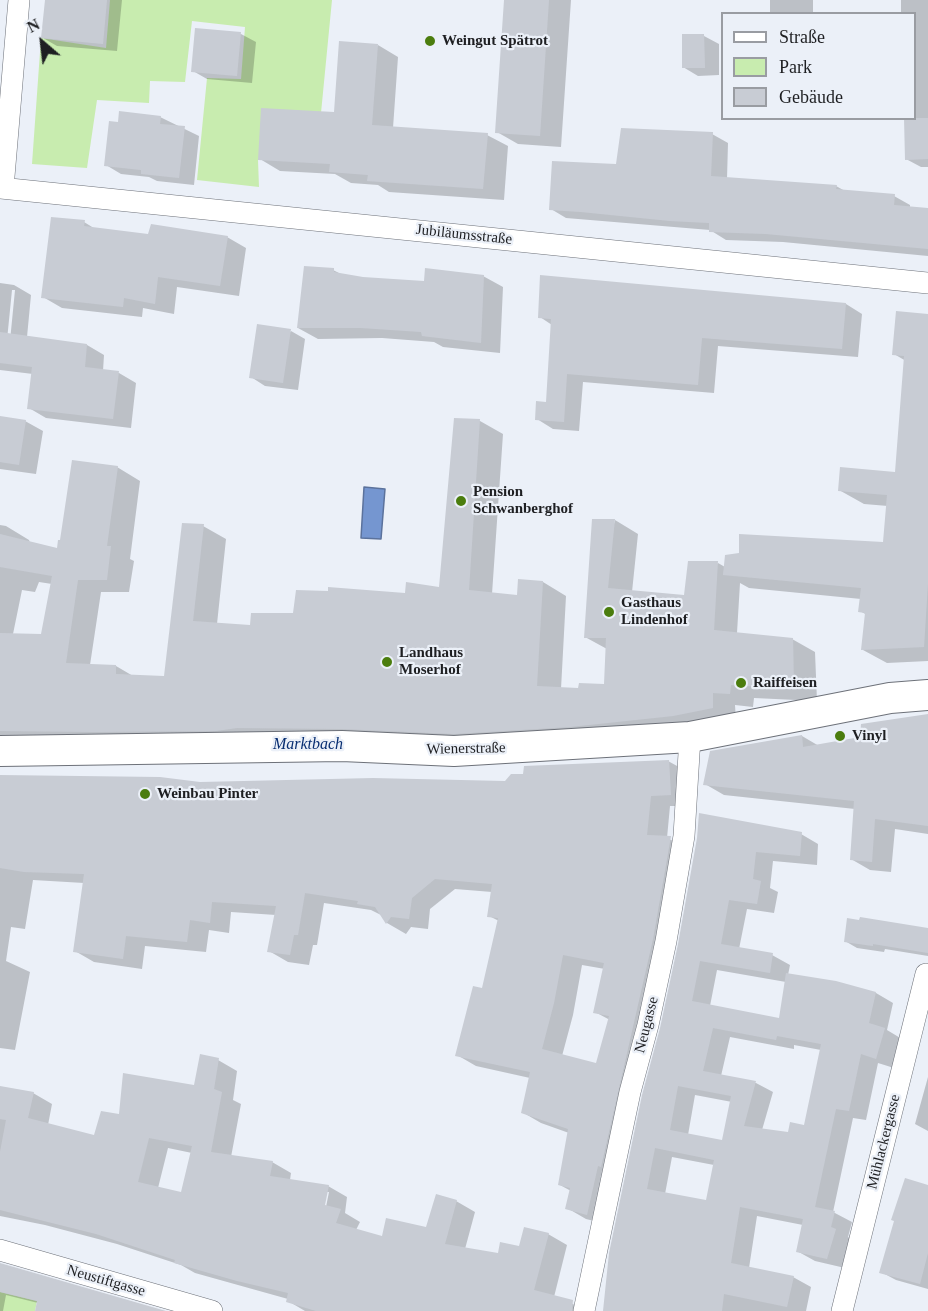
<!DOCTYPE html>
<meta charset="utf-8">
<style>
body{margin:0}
#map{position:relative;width:928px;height:1311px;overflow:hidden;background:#ebf0f8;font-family:Georgia,serif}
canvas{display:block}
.legend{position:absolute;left:721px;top:12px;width:195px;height:108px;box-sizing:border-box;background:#ebf0f8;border:2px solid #999ca2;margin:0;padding:8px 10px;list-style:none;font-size:18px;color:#1e1f22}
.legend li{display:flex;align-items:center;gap:12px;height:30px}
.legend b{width:30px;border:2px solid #999ca2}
.north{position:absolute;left:12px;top:12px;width:60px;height:60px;-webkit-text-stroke:4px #ebf0f8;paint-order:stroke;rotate:332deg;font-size:16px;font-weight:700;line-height:24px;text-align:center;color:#1e1f22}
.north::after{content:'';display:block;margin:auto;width:21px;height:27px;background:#1e1f22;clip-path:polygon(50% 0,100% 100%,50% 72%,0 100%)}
</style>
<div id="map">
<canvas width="928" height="1311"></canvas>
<ul class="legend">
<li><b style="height:8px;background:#fff"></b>Straße</li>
<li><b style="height:16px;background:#c8ecaf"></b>Park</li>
<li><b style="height:16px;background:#c8ccd4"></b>Gebäude</li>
</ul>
<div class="north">N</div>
</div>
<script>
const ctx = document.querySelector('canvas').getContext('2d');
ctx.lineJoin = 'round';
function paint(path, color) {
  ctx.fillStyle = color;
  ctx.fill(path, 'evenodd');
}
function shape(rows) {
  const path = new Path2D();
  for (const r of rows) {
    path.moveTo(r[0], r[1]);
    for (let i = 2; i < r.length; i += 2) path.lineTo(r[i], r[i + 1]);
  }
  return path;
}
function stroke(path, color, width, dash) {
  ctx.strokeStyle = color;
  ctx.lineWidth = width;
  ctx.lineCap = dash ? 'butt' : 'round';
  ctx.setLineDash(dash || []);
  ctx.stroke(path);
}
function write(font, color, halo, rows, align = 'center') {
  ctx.font = font + ' Georgia,serif';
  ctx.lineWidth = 4.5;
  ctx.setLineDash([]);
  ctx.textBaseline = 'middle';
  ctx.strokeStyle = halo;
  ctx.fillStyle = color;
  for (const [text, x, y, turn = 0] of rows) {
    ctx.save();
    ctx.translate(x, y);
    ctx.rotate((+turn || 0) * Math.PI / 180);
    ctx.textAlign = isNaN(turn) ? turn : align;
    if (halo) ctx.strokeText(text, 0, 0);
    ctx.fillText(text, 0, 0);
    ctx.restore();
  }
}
paint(shape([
 [110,0,332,0,321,113,258,160,259,187,197,180,207,78,241,79,245,27,192,21,185,82,150,81,149,103,97,100,87,168,32,164,41,38,106,48],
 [0,1292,37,1301,35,1311,0,1311]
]), '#c8ecaf');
const water = shape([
 [364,487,385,489,381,539,361,538,364,487]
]);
paint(water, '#7596d0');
stroke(water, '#5b729c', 1.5);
paint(shape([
 [46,0,122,0,117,51,57,46,43,38],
 [506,0,571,0,561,147,518,144,497,132],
 [770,0,813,0,813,14,770,14],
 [901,0,928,0,928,167,921,167,906,159,914,118,914,14,891,14,891,12,901,12],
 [197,30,241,34,256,42,252,83,207,79,193,71],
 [704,36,719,44,719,75,698,76,683,67],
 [378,45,398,57,393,128,487,135,508,146,504,200,389,192,378,185,351,183,335,174,280,171,260,159,335,114],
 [160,117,199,136,194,185,157,181,149,177,121,174,106,165],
 [712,134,728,143,727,179,836,186,845,191,894,196,910,205,910,208,928,210,928,256,783,242,726,240,710,230,566,218,551,209,618,165],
 [84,222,97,230,150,235,227,237,246,248,239,296,177,287,174,314,143,308,142,317,62,308,43,297],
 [333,270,343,275,363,279,425,283,483,276,503,287,500,353,443,347,434,342,382,338,318,339,298,328],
 [542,277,846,304,862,314,858,357,718,346,714,393,583,382,579,431,553,429,537,419,547,403,552,325,540,317],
 [0,283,14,285,31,295,27,337,87,345,104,355,103,371,119,373,136,383,131,428,46,418,29,408,33,374,0,370],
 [12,290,15,290,10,341,7,340],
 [928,316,928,661,887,663,863,650,867,615,860,611,861,599,749,588,740,583,737,633,792,639,815,652,817,701,754,698,753,707,735,705,736,721,594,739,0,741,0,525,6,526,29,540,30,543,58,550,117,467,140,481,130,559,134,561,129,592,101,592,90,665,116,666,133,676,165,677,203,526,226,539,217,624,251,627,294,615,440,589,455,420,480,421,503,434,492,594,518,597,543,582,566,596,561,689,579,690,605,686,607,649,585,637,615,520,638,534,632,592,686,596,718,563,725,567,885,543,888,506,864,504,839,490,896,474,906,361,894,354],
 [39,582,52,584,42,635,13,634,22,590,35,592],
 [291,331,305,339,298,390,265,386,251,377],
 [0,418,25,421,43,431,36,474,0,469],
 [928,716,928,834,895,829,891,872,870,870,851,859,855,809,724,795,705,784,802,736,819,746,862,738],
 [668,761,688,772,689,806,670,806,667,838,690,849,606,1224,586,1219,567,1208,571,1191,560,1185,569,1133,541,1123,522,1112,530,1078,476,1066,457,1055,484,990,499,921,489,916,492,892,455,889,430,909,428,929,411,927,406,934,387,923,381,915,371,910,324,903,317,945,313,945,309,965,288,962,269,951,276,915,231,912,229,933,209,930,206,952,145,946,142,969,94,962,75,951,84,883,33,880,25,929,11,927,6,961,30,972,15,1050,0,1048,0,776,200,783,505,782],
 [582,965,605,969,595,1012,610,1020,597,1065,562,1056,573,1015],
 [801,834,818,844,817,865,773,861,770,888,778,892,774,913,747,909,739,949,772,955,790,965,788,975,876,993,893,1003,887,1030,902,1039,894,1068,878,1063,866,1120,853,1118,833,1212,852,1222,848,1237,853,1240,845,1268,815,1261,797,1251,803,1225,757,1216,749,1268,793,1277,811,1287,806,1311,605,1311,680,944,698,838],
 [717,970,786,982,780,1019,710,1006],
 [730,1037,794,1049,794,1045,821,1050,805,1126,789,1134,762,1130,773,1092,756,1083,721,1076],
 [695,1095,732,1102,723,1142,688,1135],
 [672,1157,714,1165,707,1202,665,1194],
 [928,929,928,956,885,949,884,952,857,948,845,941],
 [218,1060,237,1071,233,1100,241,1104,231,1157,272,1162,291,1173,290,1180,328,1186,347,1197,345,1213,360,1222,356,1230,383,1238,427,1228,456,1201,475,1212,465,1249,499,1255,520,1248,548,1234,567,1245,554,1297,566,1300,585,1311,305,1311,288,1301,288,1299,195,1273,181,1265,117,1244,45,1225,0,1216,0,1094,33,1093,52,1104,48,1125,95,1137,120,1116,195,1087],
 [168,1148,192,1153,182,1193,158,1188],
 [326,1192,329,1192,325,1212,322,1212],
 [928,1077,928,1131,915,1124],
 [928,1187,928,1289,896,1280,881,1272],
 [0,1265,160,1311,36,1311,38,1303,6,1295,3,1311,0,1311]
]), '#0003');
paint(shape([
 [45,0,107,0,103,44,41,38],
 [504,0,549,0,540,136,495,133],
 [195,28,241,32,237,76,191,72],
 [682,34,704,34,705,68,682,68],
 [339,41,378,44,372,125,488,133,483,189,367,181,368,175,329,172,330,164,258,160,261,108,334,112],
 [119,111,161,116,160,124,185,126,179,178,141,174,141,170,104,166,109,121,118,122],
 [904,118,928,118,928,159,905,160],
 [621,128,713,132,711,176,837,185,836,189,895,194,894,205,928,208,928,249,766,234,709,232,709,223,670,221,581,212,549,210,552,161,616,164],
 [51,217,85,220,84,226,148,234,151,224,228,236,220,286,158,277,155,304,124,298,123,307,41,298],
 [304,266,334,268,334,272,363,277,424,281,425,268,484,275,481,343,422,336,421,332,361,328,297,328],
 [540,275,846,303,842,349,702,338,698,385,567,374,564,422,535,420,536,401,546,402,551,319,538,318],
 [896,311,928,314,928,583,924,647,861,650,865,613,858,612,861,588,723,575,725,555,739,553,739,534,883,542,887,495,838,491,840,467,895,472,904,356,892,355],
 [257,324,291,329,283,383,249,378],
 [0,332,87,344,85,367,119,371,113,419,27,409,32,367,0,363],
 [0,416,26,420,19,465,0,462],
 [454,418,480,419,469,590,517,595,518,579,543,581,537,686,578,688,579,683,604,684,606,638,584,638,592,519,615,519,608,588,684,595,688,561,718,561,714,630,793,638,794,689,731,685,730,694,713,693,713,708,673,716,570,727,454,734,342,729,237,728,216,731,95,732,0,731,0,633,41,634,52,576,0,567,0,534,57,548,58,540,60,540,72,460,118,466,107,546,111,546,107,580,78,580,66,663,116,665,116,674,164,676,182,523,204,524,193,621,250,625,251,613,293,613,296,590,328,591,328,587,405,593,406,582,439,587],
 [928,714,928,826,875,819,872,862,850,860,854,801,703,785,710,751,802,735,803,747,860,737,861,724],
 [669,760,671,795,651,796,647,835,671,836,653,939,601,1167,598,1166,587,1215,565,1209,570,1188,558,1185,568,1129,521,1113,530,1072,455,1056,473,986,482,988,498,918,487,917,492,884,435,879,412,898,409,919,391,917,386,924,375,907,357,904,358,901,305,893,298,935,294,935,290,955,267,952,276,906,212,902,210,923,190,920,187,942,126,936,123,959,73,952,84,874,24,872,0,868,0,775,160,777,200,782,373,778,505,781,511,774,523,774,524,766],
 [563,955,604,963,593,1013,609,1016,596,1063,542,1049,554,1003],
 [699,813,802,832,800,856,756,852,753,879,761,881,757,904,729,900,721,944,773,953,770,973,700,961,692,1001,779,1018,786,973,836,981,876,992,869,1023,885,1028,876,1059,861,1054,849,1111,836,1109,815,1207,835,1211,831,1227,836,1229,827,1259,796,1252,803,1219,740,1207,731,1263,794,1276,787,1307,724,1294,722,1311,603,1311,609,1253,642,1095,660,1028,678,944,697,838],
 [713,1028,776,1040,777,1036,821,1044,804,1125,790,1122,788,1132,744,1126,756,1081,703,1071],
 [678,1086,731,1096,722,1140,670,1130],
 [655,1148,714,1160,706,1200,647,1189],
 [860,917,928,928,928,953,873,944,873,946,844,942,847,918,859,920],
 [200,1054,219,1058,214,1089,222,1092,211,1152,273,1161,270,1176,329,1185,325,1205,341,1209,336,1223,382,1236,386,1218,426,1227,436,1194,457,1200,445,1244,498,1253,500,1242,519,1246,524,1227,549,1233,534,1290,573,1300,572,1311,316,1311,286,1302,288,1293,237,1281,174,1263,175,1260,96,1234,0,1210,0,1152,6,1120,0,1119,0,1086,34,1092,28,1118,94,1135,101,1111,119,1114,123,1073,194,1085],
 [149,1138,192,1146,181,1192,138,1182],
 [905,1178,928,1185,928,1253,920,1284,879,1273,894,1221,891,1220],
 [0,1263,166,1311,35,1311,37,1301,0,1292]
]), '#c8ccd4');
const street = shape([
 [0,188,928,283],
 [3,188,19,0],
 [0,1250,212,1311],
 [584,1311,630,1092,648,1025,666,941,684,836,690,737],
 [842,1311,926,974]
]);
const secondary = shape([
 [0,751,342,746,454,751,690,737,890,698,928,695]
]);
stroke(street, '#6d7179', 22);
stroke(secondary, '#6d7179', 32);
stroke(street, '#fff', 21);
stroke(secondary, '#fff', 30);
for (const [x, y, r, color] of [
 [430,41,6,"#4b7d0e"],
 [461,501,6,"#4b7d0e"],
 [609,612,6,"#4b7d0e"],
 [387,662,6,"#4b7d0e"],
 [741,683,6,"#4b7d0e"],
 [840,736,6,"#4b7d0e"],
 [145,794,6,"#4b7d0e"]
]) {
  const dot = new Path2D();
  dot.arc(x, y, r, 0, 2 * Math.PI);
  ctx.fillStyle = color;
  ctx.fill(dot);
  stroke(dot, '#ebf0f8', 2);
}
write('bold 15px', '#1e1f22', '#ebf0f8', [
 ["Weingut Spätrot",442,41],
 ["Pension",473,492],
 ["Schwanberghof",473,509],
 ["Gasthaus",621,603],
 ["Lindenhof",621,620],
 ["Landhaus",399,653],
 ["Moserhof",399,670],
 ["Raiffeisen",753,683],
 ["Vinyl",852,736],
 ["Weinbau Pinter",157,794]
], 'left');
write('15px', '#1e1f22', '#ebf0f8', [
 ["Jubiläumsstraße",464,235,6],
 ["Wienerstraße",466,749,-1],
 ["Neugasse",647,1025,-76],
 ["Mühlackergasse",884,1142,-76],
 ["Neustiftgasse",106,1281,16]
]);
write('italic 16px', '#082e72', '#ebf0f8', [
 ["Marktbach",308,745]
]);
</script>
